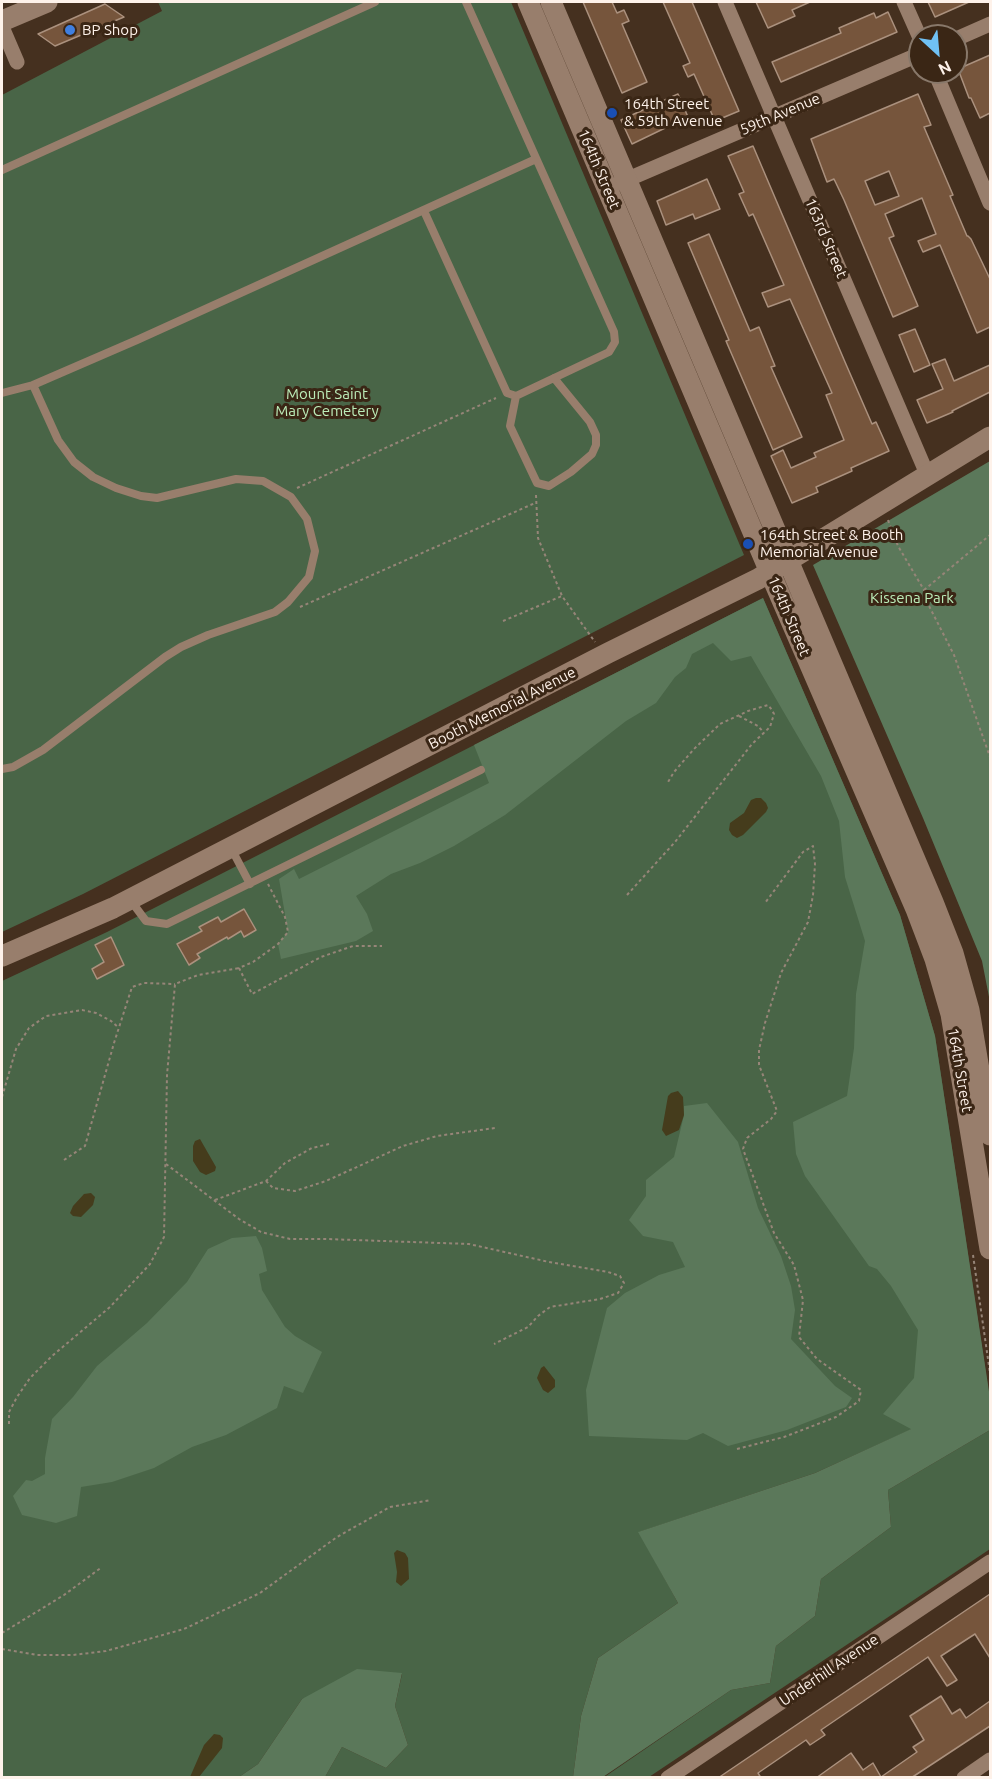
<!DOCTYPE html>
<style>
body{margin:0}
#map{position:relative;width:992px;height:1779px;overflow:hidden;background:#45301f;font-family:Ubuntu,sans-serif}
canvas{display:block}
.frame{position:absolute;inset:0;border:3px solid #fef2ea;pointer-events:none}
.north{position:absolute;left:908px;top:24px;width:60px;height:60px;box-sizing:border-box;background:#3a2615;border:2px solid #88786a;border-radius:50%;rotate:154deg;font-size:16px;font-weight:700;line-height:24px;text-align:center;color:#fef2ea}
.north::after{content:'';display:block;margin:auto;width:21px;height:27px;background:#70c1f4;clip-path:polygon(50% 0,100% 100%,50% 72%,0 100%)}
</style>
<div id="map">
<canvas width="992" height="1779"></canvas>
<div class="frame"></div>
<div class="north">N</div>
</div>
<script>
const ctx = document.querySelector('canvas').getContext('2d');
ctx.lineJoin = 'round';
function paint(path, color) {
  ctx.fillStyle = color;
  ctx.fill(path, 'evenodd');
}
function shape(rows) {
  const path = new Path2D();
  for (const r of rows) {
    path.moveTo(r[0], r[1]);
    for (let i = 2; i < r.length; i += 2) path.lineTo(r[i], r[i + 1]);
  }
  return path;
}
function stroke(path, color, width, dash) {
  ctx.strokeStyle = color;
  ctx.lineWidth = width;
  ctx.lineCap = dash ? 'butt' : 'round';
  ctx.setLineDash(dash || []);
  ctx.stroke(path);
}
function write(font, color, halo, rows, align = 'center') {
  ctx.font = font + ' Ubuntu,sans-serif';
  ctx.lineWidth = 6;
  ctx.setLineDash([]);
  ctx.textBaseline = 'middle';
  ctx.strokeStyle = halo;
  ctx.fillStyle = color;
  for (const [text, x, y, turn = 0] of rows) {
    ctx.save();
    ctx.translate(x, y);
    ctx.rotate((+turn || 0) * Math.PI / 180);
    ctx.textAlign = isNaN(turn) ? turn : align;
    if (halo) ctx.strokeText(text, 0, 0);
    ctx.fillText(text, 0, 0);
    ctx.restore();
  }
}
paint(shape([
 [158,2,511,2,744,555,83,894,2,932,2,95,162,11],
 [763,598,900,915,935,1036,988,1387,912,1429,815,1473,639,1532,678,1603,598,1658,581,1716,573,1777,325,1777,342,1747,386,1768,408,1745,395,1706,402,1674,302,1699,258,1764,239,1777,2,1777,2,981,107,932],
 [990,1430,990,1549,649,1777,603,1778,731,1690,770,1683,776,1646,815,1616,821,1579,891,1527,888,1490]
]), '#496547');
paint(shape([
 [990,461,990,1002,982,961,923,818,813,565],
 [763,598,900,915,935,1036,990,1398,990,1430,888,1490,891,1527,821,1579,815,1616,776,1646,770,1683,731,1690,603,1777,573,1777,581,1716,598,1658,678,1603,638,1532,815,1473,911,1429,883,1414,914,1378,918,1330,891,1286,877,1269,869,1266,805,1176,796,1154,793,1122,847,1096,854,1048,856,994,865,941,845,877,839,821,821,776,751,656,731,661,713,643,692,654,686,668,675,677,656,703,626,721,505,815,454,846,420,863,391,874,356,896,367,914,373,931,356,941,281,959,278,944,288,932,279,879,294,869,299,879,489,783,474,745],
 [707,1103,738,1142,758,1208,781,1256,791,1286,795,1310,791,1339,835,1386,852,1398,846,1407,787,1430,728,1446,703,1433,687,1440,589,1436,586,1390,607,1308,625,1293,659,1275,685,1267,673,1242,643,1236,629,1220,646,1196,646,1180,674,1157,684,1115,684,1106],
 [256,1236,262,1248,267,1271,259,1274,262,1290,285,1327,295,1336,322,1352,303,1393,284,1386,277,1408,226,1435,192,1447,154,1468,112,1482,81,1487,77,1516,56,1523,22,1515,13,1496,26,1480,32,1481,45,1474,45,1458,52,1419,73,1397,97,1366,147,1323,187,1282,208,1249,232,1238],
 [357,1669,402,1673,395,1706,408,1745,386,1768,342,1747,325,1777,239,1777,258,1764,302,1699]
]), '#5b785a');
paint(shape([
 [756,798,761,798,766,803,768,808,766,812,743,835,737,838,732,835,729,830,730,823,744,813,751,800],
 [678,1091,683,1097,684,1115,679,1130,666,1136,662,1130,668,1096,671,1093],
 [200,1139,216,1167,215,1171,206,1175,200,1172,193,1161,193,1146,195,1141],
 [91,1193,95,1197,93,1205,81,1217,73,1216,70,1213,73,1206,84,1194],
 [544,1366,555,1380,555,1387,548,1393,543,1390,537,1378,541,1368],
 [397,1550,405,1553,408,1558,409,1579,401,1586,396,1582,397,1572,394,1553],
 [214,1734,220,1735,223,1738,222,1748,199,1777,190,1777,204,1745]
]), '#453c1c');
const building = shape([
 [583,2,612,2,617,13,624,10,629,21,622,24,647,82,622,93,583,2],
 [663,2,692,2,739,111,715,121,694,74,688,77,683,66,690,63,663,2],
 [756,2,810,2,792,10,795,16,768,28,756,2],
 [928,2,969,2,935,17,928,2],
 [105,4,124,17,55,46,38,34,105,4],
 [888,12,897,32,781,82,772,62,841,33,839,28,874,13,876,18,888,12],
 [990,55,990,113,980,118,971,98,969,98,958,69,990,55],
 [678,94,688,117,632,144,621,120,678,94],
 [918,94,931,125,924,127,953,195,950,196,967,236,968,236,971,239,990,279,990,327,977,333,940,245,923,252,918,241,936,234,922,198,885,214,894,236,889,238,918,306,893,317,844,200,834,179,827,182,811,139,918,94],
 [889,171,899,196,875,205,865,181,889,171],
 [753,146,845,362,872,424,876,422,889,451,851,468,852,471,816,487,818,492,792,503,771,456,783,450,791,468,816,457,814,453,844,440,826,395,832,393,790,299,768,307,762,293,784,285,753,214,749,216,739,194,744,192,728,156,753,146],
 [707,179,720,209,695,219,693,214,666,225,657,201,707,179],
 [709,234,750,331,759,327,775,366,771,367,802,437,773,450,726,341,729,340,688,243,709,234],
 [915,329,930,365,914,372,899,335,915,329],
 [945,359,954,381,990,365,990,392,952,411,953,412,927,423,917,400,943,389,932,364,945,359],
 [244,909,256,930,244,937,241,931,228,939,227,937,197,954,200,958,189,965,177,944,202,931,199,927,218,917,221,922,244,909],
 [111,937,124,965,97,979,92,969,104,962,95,945,111,937],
 [990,1594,990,1658,975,1634,941,1656,957,1680,947,1686,928,1657,821,1730,825,1735,810,1745,806,1740,758,1773,761,1778,718,1778,990,1594],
 [941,1696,952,1714,960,1709,966,1718,990,1701,990,1726,911,1778,816,1778,851,1753,863,1770,873,1763,881,1777,917,1752,913,1747,924,1740,910,1716,941,1696]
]);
paint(building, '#76553c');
stroke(building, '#ab917e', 1.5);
stroke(shape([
 [297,488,496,398],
 [536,495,538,538,562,596,595,642],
 [888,520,898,546,924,590,926,600,954,655,990,757],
 [924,590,990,535],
 [300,607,535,503],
 [503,621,562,596],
 [739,716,758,726,764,733],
 [268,884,285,917,288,932,278,944,253,962,239,968,252,994,321,957,353,946,382,946],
 [627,895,675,842,752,744,770,727,774,714,772,710,768,705,748,711,720,724,694,749,674,772,668,782],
 [2,1097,16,1049,29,1028,46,1016,82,1010,96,1013,111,1021,119,1028],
 [64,1160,85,1146,114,1043,132,987,144,983,175,984],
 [166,1164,239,1219,261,1232,290,1239,326,1239,469,1244,549,1262,608,1272,620,1276,624,1283,618,1293,600,1299,550,1307,538,1316,528,1327,494,1344],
 [266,1181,273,1188,295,1191,326,1181,403,1146,437,1136,495,1128],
 [215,1200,266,1181,285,1163,312,1148,329,1144],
 [973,1255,990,1373],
 [9,1424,9,1412,17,1397,30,1378,52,1356,110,1307,150,1264,164,1237,167,1075,175,984,198,975,239,968],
 [737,1449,784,1437,836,1417,859,1401,861,1390,817,1359,799,1337,803,1300,794,1265,774,1233,743,1149,747,1138,771,1119,777,1111,759,1065,759,1050,765,1023,781,973,808,922,813,895,815,864,813,846,803,852,765,903],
 [2,1633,64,1595,102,1567],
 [2,1649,37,1655,73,1655,106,1651,184,1629,260,1593,337,1537,390,1507,431,1500]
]), '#968578', 2, [3, 3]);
stroke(shape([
 [2,170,375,2],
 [424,211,507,393,516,396,609,352,615,342,614,332,466,2],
 [2,393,33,385,137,340,536,159],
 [516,396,510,426,537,483,549,486,571,472,592,454,596,445,596,435,590,422,554,378],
 [2,769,13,767,43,750,165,657,181,647,208,635,275,612,288,602,309,577,315,551,307,519,291,497,263,481,236,479,157,498,141,496,116,488,93,477,74,462,58,440,33,385],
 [231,848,250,884],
 [131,901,146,921,167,924,481,770]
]), '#987e6c', 8);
stroke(shape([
 [725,2,927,474],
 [904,2,920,38],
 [2,27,17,62],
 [956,39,990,24],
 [935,72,990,203],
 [619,183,920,54],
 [668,1778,990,1562],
 [964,1778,990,1760]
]), '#987e6c', 15);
stroke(shape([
 [528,2,775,584,916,909,935,959,951,1014,990,1249],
 [551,2,933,902,953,953,969,1010,990,1135],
 [2,21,47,2],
 [2,956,113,908,608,653,758,579,990,437]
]), '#987e6c', 21);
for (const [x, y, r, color] of [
 [70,30,6,"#3f7fe0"],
 [612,113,6,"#1a4fb4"],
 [748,544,6,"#1a4fb4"]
]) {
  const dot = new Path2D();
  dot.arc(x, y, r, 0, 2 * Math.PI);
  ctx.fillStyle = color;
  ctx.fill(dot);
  stroke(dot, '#3a2615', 2);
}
write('15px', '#fef2ea', '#3a2615', [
 ["BP Shop",82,30],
 ["164th Street",624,104],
 ["& 59th Avenue",624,121],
 ["164th Street & Booth",760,535],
 ["Memorial Avenue",760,552]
], 'left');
write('15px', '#fef2ea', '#3a2615', [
 ["59th Avenue",780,114,-23],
 ["164th Street",599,169,67],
 ["163rd Street",826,238,67],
 ["164th Street",789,616,67],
 ["Booth Memorial Avenue",502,708,-27],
 ["164th Street",960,1070,80],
 ["Underhill Avenue",829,1670,-34]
]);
write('15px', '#bcedb9', '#3a2615', [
 ["Mount Saint",327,394],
 ["Mary Cemetery",327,411],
 ["Kissena Park",912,598]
]);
</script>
